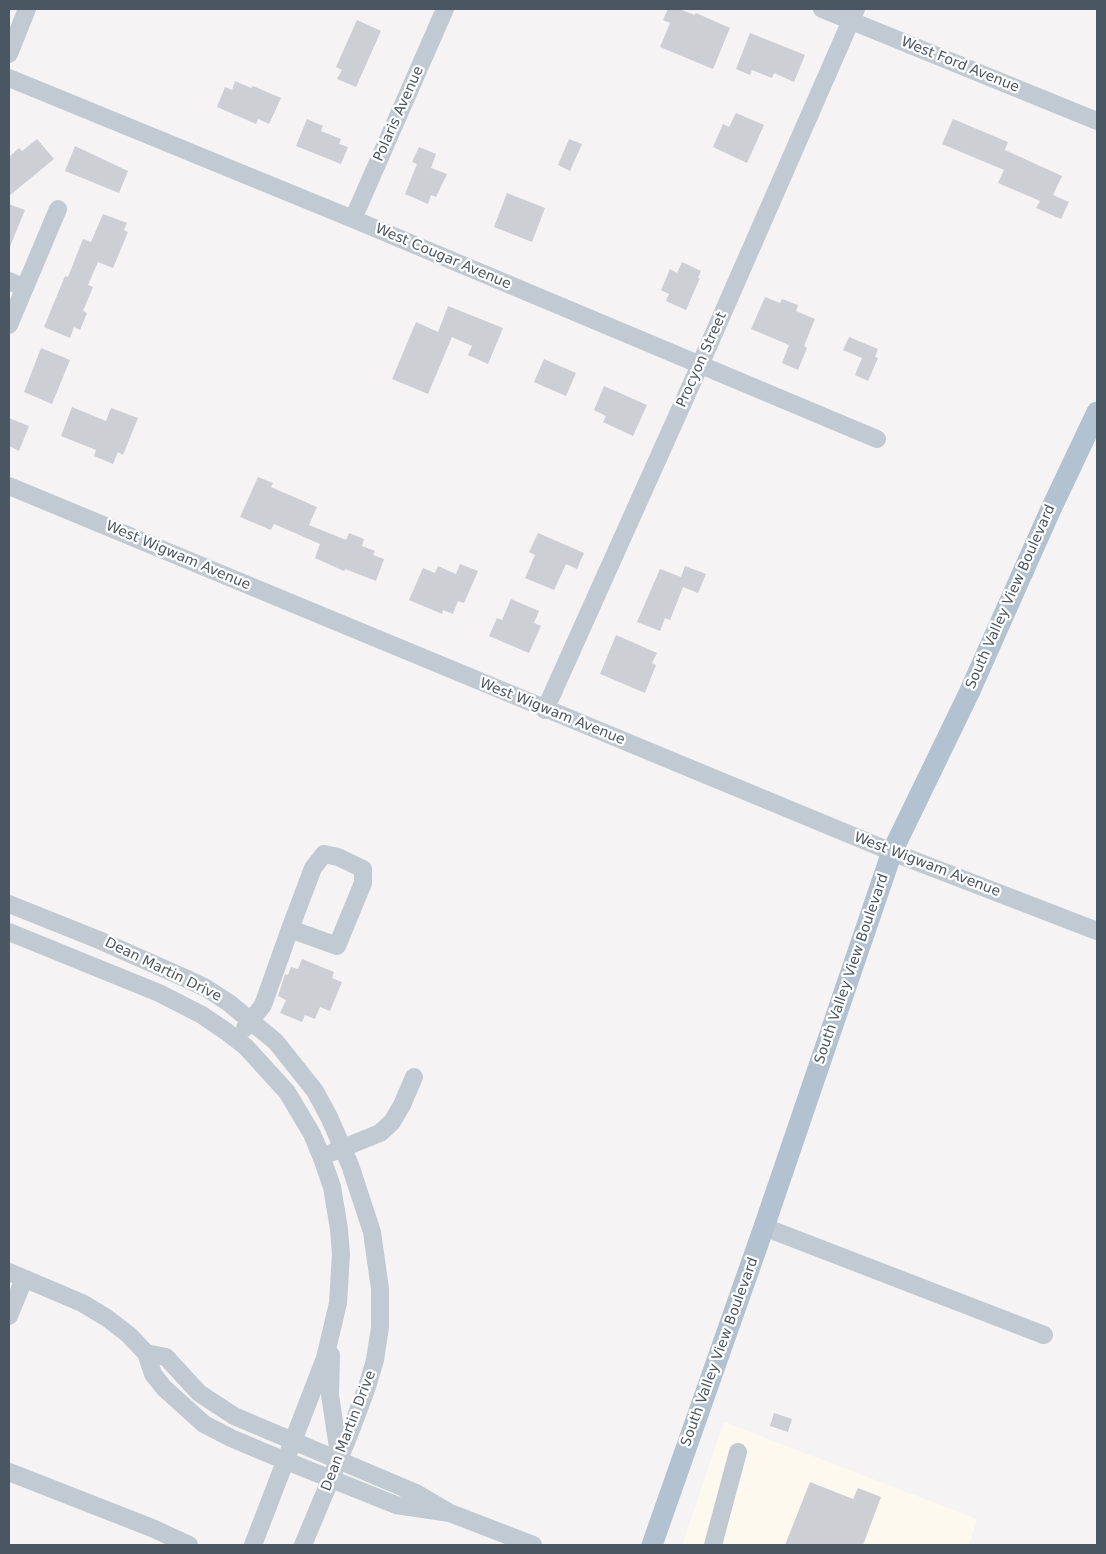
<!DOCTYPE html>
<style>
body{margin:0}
#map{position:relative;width:1106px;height:1554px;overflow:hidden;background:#f5f3f3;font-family:"DejaVu Sans",sans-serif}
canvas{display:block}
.frame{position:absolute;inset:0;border:10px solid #4a5661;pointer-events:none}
</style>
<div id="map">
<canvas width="1106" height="1554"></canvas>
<div class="frame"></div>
</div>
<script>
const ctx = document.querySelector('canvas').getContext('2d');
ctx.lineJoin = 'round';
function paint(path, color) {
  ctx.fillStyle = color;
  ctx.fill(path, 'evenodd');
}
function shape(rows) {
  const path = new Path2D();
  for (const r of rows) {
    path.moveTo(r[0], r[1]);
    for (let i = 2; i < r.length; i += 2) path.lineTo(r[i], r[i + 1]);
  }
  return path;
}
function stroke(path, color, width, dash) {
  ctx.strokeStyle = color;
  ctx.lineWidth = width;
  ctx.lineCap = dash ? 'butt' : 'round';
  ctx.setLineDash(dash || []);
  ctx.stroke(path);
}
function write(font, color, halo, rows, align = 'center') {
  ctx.font = font + ' "DejaVu Sans",sans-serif';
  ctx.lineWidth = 4.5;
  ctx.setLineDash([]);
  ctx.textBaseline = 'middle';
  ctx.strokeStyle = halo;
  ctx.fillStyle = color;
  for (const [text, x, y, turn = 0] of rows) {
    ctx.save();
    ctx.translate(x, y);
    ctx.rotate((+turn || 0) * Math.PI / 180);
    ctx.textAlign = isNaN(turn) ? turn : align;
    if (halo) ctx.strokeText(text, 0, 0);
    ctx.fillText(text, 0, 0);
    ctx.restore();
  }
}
paint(shape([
 [724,1422,977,1519,969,1545,682,1545]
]), '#fdf9ef');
paint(shape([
 [668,9,679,9,695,15,696,13,730,28,713,69,660,47,670,23,663,20],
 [357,20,381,31,356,87,337,79,342,70,336,67],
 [750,33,805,55,794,82,774,73,772,78,752,70,750,75,736,69],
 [235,81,251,88,253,86,281,98,269,124,258,119,256,124,217,107,225,87,232,90],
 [736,113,764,125,747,163,713,147,723,124,729,127],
 [307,119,323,126,321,131,341,139,339,144,348,147,341,164,296,146],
 [953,119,1008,142,1005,150,1062,176,1053,195,1069,202,1061,219,1036,208,1040,201,998,183,1004,170,942,144],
 [37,139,54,159,9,196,9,157,19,148,22,151],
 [569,139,582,144,570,171,558,165],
 [75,146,128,171,119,193,65,171],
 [419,147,436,154,431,168,447,174,436,197,431,195,428,204,405,194,417,164,412,162],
 [507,193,545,208,532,242,494,227],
 [9,204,25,210,9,249],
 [103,214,127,223,124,230,128,232,113,268,98,262,88,285,93,287,83,311,87,313,80,330,74,327,70,338,44,327,65,276,68,277,83,239,91,242],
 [682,262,701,271,698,278,700,278,686,310,666,301,669,294,661,290,670,269,677,273],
 [765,297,780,303,782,299,798,305,796,311,815,319,804,346,807,348,798,370,782,363,789,345,751,329],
 [448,306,503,328,488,364,468,355,472,346,452,337,428,394,392,379,416,322,438,332],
 [849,337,878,349,875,357,878,358,868,381,855,375,862,358,843,350],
 [41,348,70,360,52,404,24,392],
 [544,359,576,373,566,396,534,382],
 [604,386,647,405,633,436,603,422,606,416,594,410],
 [72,407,106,421,111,408,138,418,123,455,118,452,113,464,94,456,96,450,61,436],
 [9,418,29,426,19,451,9,446],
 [258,477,273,483,271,487,317,507,309,525,346,540,349,533,364,539,362,546,375,551,373,555,384,559,376,581,345,569,344,571,315,558,320,544,274,524,271,530,240,517],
 [538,533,584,553,577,569,566,564,554,590,525,578,535,555,529,552],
 [460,564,478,571,464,603,458,601,453,614,443,610,442,614,409,600,423,568,435,573,438,566,456,574],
 [685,566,706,574,698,593,683,587,670,620,665,618,660,631,637,622,660,569,681,577],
 [511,599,539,611,534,623,541,626,529,653,489,636,497,618,502,620],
 [616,635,657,653,652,663,656,665,645,693,600,674],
 [302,959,334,972,332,978,342,982,330,1011,320,1007,315,1019,305,1015,302,1022,280,1013,286,1000,278,996,285,974,288,975,291,967,298,969],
 [774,1413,792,1419,788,1432,770,1426],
 [810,1482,853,1499,858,1488,881,1497,863,1545,785,1545]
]), '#cdcfd5');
stroke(shape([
 [822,9,1097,121],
 [9,54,27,9],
 [9,78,353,219,877,439],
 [353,219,445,9],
 [9,281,25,288],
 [9,325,58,209],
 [9,486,892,852,1097,931],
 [545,710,700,365,856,9],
 [9,904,99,940,185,978,206,988,229,1003,276,1042,315,1091,329,1117,350,1165,372,1232,380,1289,380,1327,375,1360,367,1387,349,1435,303,1545],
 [9,932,159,993,202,1015,227,1032,246,1047,287,1092,312,1134,322,1158,332,1187,339,1229,341,1254,338,1303,325,1358,253,1545],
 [245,1028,263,1005,290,929,313,868,324,854,338,857,363,869,363,883,337,946,290,929],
 [333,1152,380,1133,392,1122,402,1105,414,1077],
 [764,1227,1044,1335],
 [9,1272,82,1303,107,1318,129,1335,146,1353,153,1374,164,1388,204,1424,231,1438,264,1452,396,1505,450,1513],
 [9,1316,24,1279],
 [146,1353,166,1357,199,1393,234,1416,416,1493,450,1513,533,1545],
 [331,1355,330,1395,340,1461],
 [9,1472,152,1528,189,1545],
 [713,1545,738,1452]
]), '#c1cad2', 18);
stroke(shape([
 [652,1545,764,1227,892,852,969,693,1051,509,1097,412]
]), '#b3c2d1', 21);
write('14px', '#4a5661', '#fff', [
 ["West Ford Avenue",960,65,22],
 ["Polaris Avenue",399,114,-66],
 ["West Cougar Avenue",443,257,23],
 ["Procyon Street",702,360,-66],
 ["West Wigwam Avenue",178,556,23],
 ["South Valley View Boulevard",1011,597,-66],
 ["West Wigwam Avenue",552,712,22],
 ["West Wigwam Avenue",927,865,21],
 ["South Valley View Boulevard",852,969,-71],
 ["Dean Martin Drive",163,970,26],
 ["South Valley View Boulevard",720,1352,-70],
 ["Dean Martin Drive",349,1431,-69]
]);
</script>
